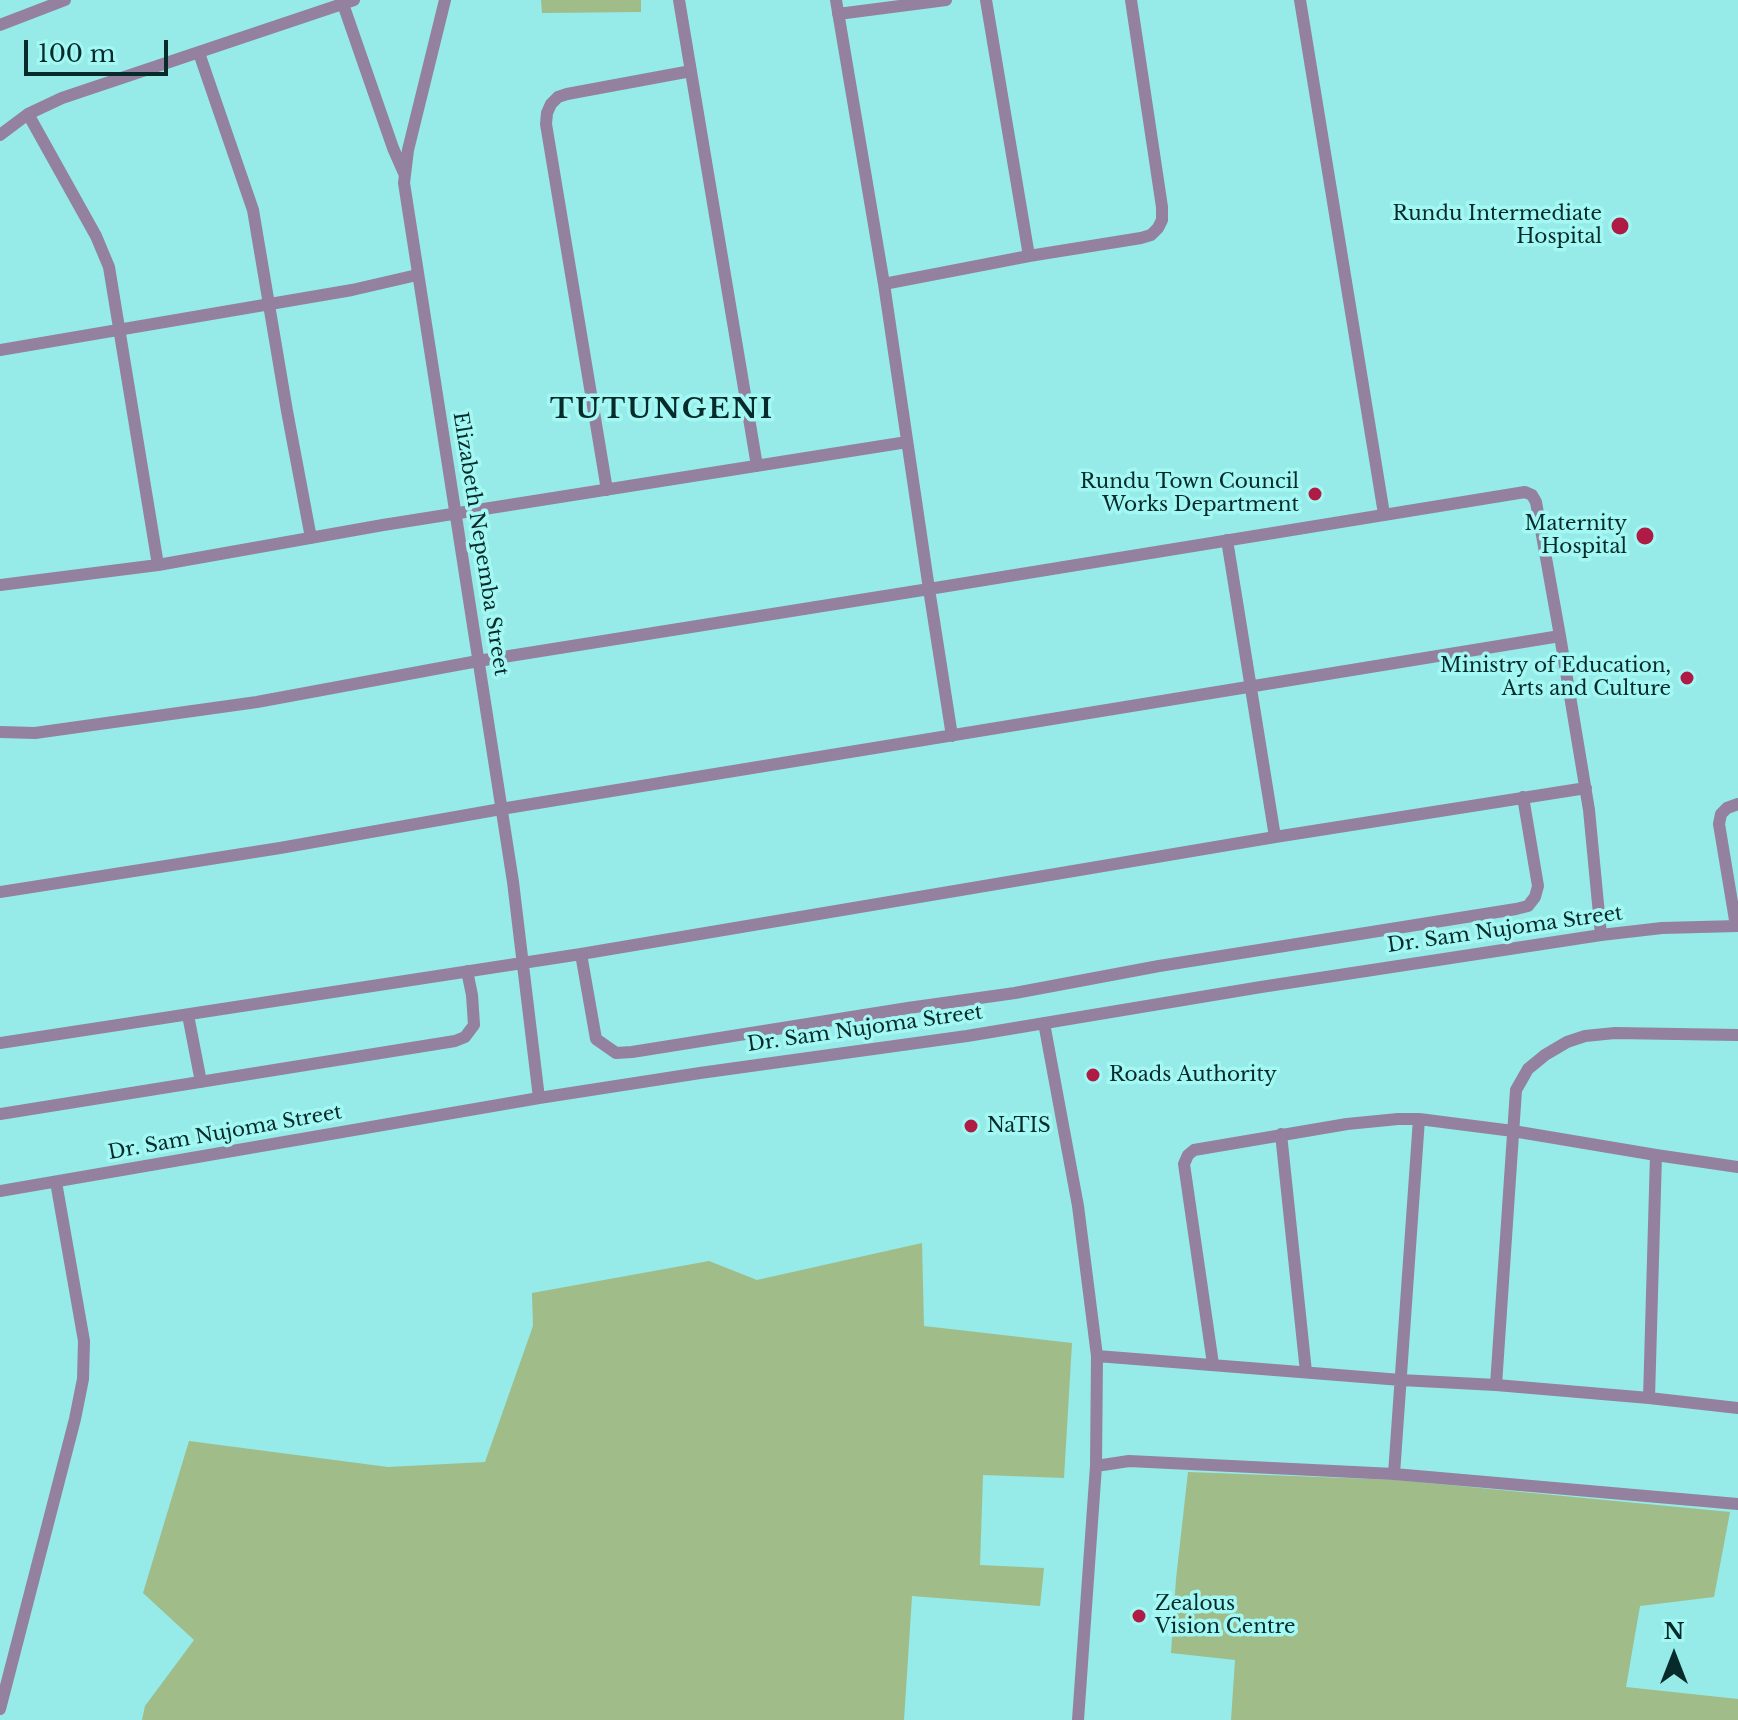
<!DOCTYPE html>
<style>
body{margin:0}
#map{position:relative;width:1738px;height:1720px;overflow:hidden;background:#96eae7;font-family:"Libre Baskerville",serif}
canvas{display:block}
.north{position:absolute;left:1634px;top:1616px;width:80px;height:80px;-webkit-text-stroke:6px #a4f8f4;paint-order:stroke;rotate:0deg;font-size:22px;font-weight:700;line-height:32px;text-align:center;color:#062b2a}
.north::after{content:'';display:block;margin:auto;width:28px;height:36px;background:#062b2a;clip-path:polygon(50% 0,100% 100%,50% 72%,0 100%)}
.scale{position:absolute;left:24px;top:40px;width:144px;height:36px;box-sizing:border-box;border:4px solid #062b2a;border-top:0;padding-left:10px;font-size:24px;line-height:28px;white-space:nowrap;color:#062b2a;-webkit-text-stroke:6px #a4f8f4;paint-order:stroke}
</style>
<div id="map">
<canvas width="1738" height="1720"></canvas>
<div class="north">N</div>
<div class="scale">100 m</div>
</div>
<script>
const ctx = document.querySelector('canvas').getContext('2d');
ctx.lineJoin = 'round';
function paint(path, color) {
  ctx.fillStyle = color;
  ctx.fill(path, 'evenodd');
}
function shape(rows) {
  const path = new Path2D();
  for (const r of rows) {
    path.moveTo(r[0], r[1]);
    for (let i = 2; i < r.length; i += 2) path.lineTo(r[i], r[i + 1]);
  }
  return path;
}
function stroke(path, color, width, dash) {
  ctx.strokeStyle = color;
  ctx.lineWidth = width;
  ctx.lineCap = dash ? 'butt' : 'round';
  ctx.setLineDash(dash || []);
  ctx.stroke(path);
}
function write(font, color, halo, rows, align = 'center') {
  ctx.font = font + ' "Libre Baskerville",serif';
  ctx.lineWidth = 7;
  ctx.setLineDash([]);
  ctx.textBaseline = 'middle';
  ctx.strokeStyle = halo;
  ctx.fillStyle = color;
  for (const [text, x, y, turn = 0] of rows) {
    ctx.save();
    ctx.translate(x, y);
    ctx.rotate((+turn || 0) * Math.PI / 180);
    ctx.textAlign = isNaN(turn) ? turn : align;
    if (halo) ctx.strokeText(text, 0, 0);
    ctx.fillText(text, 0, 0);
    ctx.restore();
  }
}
paint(shape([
 [541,0,641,0,641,12,542,13],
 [922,1243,924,1326,1072,1343,1064,1478,983,1475,980,1565,1044,1568,1040,1606,912,1596,904,1720,142,1720,145,1706,194,1640,143,1593,189,1441,388,1467,485,1462,533,1326,532,1293,709,1261,757,1280],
 [1188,1472,1397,1480,1730,1512,1714,1597,1640,1606,1626,1687,1738,1699,1738,1720,1231,1720,1235,1660,1171,1653,1176,1579]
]), '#9fbc89');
stroke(shape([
 [445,0,408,150,404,183,513,882,539,1098],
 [679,0,757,466],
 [836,0,884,284,929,589,952,736],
 [986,0,1029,256],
 [1300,0,1384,514],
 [343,4,393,148,404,173],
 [838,14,946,0],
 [0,25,65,0],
 [199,53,253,210,287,411,311,538],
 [28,114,96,236,109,267,158,565],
 [0,135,28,114,62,98,354,0],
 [884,284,1029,256,1141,238,1151,235,1158,228,1162,220,1162,207,1131,0],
 [0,350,352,290,417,275],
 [607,490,546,124,547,113,551,104,558,97,567,94,691,71],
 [1227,540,1275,837],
 [0,585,158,565,383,525,907,442],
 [0,732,35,733,257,702,478,661,929,589,1525,492,1532,495,1536,502,1560,636,1589,810,1601,935],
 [0,892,280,848,501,809,1560,636],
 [1736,926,1719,824,1721,814,1727,808,1738,804],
 [581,954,596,1039,616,1053,632,1052,908,1008,1015,993,1159,966,1516,909,1528,906,1535,897,1538,886,1523,797],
 [188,1015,201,1082],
 [1044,1023,1078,1206,1097,1356,1096,1466,1078,1720],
 [0,1043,581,954,1275,837,1586,788],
 [0,1114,455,1041,465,1037,474,1025,472,995,467,971],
 [1281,1134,1306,1372],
 [0,1191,539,1098,700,1073,967,1036,1261,987,1601,935,1662,928,1738,926],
 [1097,1356,1401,1380,1496,1385,1649,1398,1738,1408],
 [1213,1364,1184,1164,1188,1155,1194,1150,1347,1124,1398,1119,1419,1119,1513,1131,1656,1155,1738,1167],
 [1496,1385,1516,1090,1528,1069,1545,1055,1567,1042,1585,1036,1615,1033,1738,1035],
 [1649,1398,1656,1155],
 [1096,1466,1129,1461,1394,1474,1738,1504],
 [1394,1474,1419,1119],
 [0,1709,75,1419,83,1379,84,1341,56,1182]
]), '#93819f', 12);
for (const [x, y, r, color] of [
 [1620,226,10,"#af1b44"],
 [1315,494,8,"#af1b44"],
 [1645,536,10,"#af1b44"],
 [1687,678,8,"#af1b44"],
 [1093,1075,8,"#af1b44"],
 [971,1126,8,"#af1b44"],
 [1139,1616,8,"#af1b44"]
]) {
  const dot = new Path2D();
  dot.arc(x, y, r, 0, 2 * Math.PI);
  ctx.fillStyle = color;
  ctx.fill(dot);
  stroke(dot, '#a4f8f4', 3);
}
write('20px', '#062b2a', '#a4f8f4', [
 ["Rundu Intermediate",1602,214],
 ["Hospital",1602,237],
 ["Rundu Town Council",1299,482],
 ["Works Department",1299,505],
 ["Maternity",1627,524],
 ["Hospital",1627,547],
 ["Ministry of Education,",1671,666],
 ["Arts and Culture",1671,689],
 ["Roads Authority",1109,1075,"left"],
 ["NaTIS",987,1126,"left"],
 ["Zealous",1155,1604,"left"],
 ["Vision Centre",1155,1627,"left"]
], 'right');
write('20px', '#062b2a', '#a4f8f4', [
 ["Elizabeth Nepemba Street",480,544,81],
 ["Dr. Sam Nujoma Street",1505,930,-8],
 ["Dr. Sam Nujoma Street",865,1029,-8],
 ["Dr. Sam Nujoma Street",225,1133,-10]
]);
ctx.letterSpacing = '2px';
write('bold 28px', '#062b2a', '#a4f8f4', [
 ["TUTUNGENI",662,410]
]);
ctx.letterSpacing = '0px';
</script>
